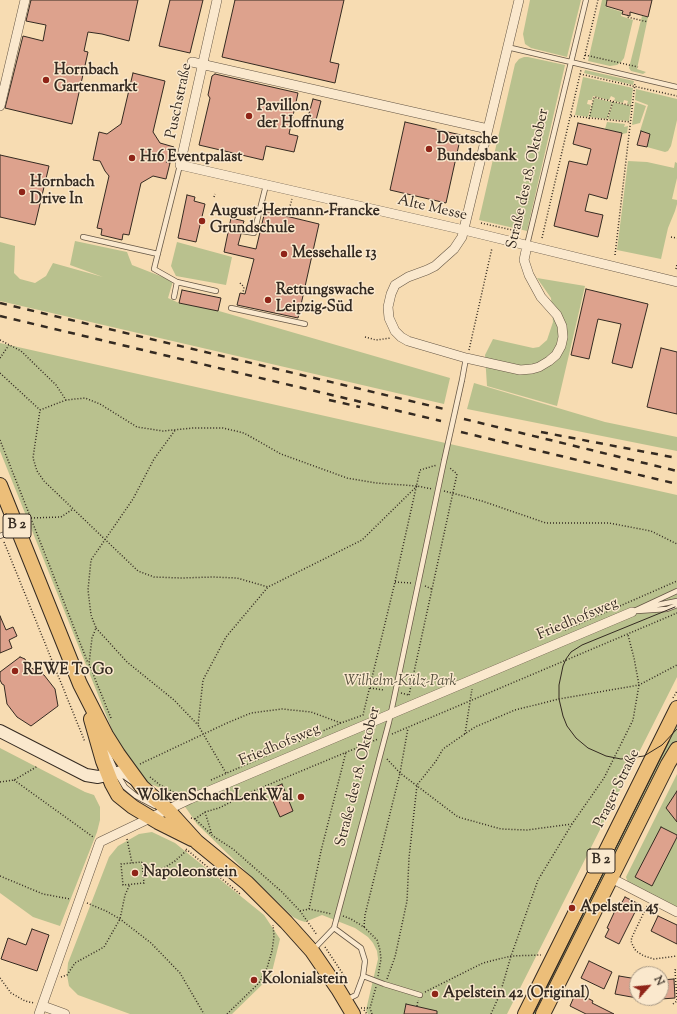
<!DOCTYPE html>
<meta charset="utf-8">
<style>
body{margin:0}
#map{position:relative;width:677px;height:1014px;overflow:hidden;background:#f7dcb2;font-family:"Sorts Mill Goudy",serif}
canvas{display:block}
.north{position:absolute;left:629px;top:966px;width:40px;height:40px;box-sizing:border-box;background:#fae8cd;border:1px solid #ab9c88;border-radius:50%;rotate:63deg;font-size:11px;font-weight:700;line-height:16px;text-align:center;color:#342a21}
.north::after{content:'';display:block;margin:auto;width:14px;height:18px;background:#8f2418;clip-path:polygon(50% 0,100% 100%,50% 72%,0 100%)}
</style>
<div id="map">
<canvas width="677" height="1014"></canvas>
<div class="north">N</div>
</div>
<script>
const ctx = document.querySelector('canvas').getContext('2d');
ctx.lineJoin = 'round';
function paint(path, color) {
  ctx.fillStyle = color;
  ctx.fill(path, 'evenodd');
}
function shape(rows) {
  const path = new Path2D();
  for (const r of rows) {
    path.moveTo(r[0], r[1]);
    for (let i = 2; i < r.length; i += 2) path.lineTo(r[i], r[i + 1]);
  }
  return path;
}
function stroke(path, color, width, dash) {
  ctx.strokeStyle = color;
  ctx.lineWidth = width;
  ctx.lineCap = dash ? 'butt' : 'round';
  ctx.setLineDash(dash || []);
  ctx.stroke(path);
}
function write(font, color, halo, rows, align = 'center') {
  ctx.font = font + ' "Sorts Mill Goudy",serif';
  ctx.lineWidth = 3;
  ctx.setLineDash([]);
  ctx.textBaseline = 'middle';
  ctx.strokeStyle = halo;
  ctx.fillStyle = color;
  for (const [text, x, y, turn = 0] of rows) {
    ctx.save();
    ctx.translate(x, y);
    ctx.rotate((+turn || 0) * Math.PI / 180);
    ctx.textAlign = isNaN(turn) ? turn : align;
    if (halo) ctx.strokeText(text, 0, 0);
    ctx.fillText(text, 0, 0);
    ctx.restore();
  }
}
paint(shape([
 [530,0,581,0,567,57,531,48,525,44,523,34],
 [602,0,607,0,606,7,622,12,621,16,633,20,624,58,621,62,617,65,610,66,588,61],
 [642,16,648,17,637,69,646,72,643,74,631,71,629,68],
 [524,57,528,57,565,65,527,231,479,220,515,64,519,59],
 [585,70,634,81,633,85,584,73],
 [583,77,633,88,631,105,627,104,628,101,624,100,623,103,614,101,615,98,611,96,609,100,593,96,592,100,588,100,587,104,591,105,588,117,575,115],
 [636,89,677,99,677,120,671,146,668,151,665,152,647,147,650,134,640,131,648,105,635,100],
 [594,98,612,102,607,119,589,117],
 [613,102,631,106,629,121,608,119],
 [635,102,646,106,640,123,632,125],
 [607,122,625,124,624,127,628,126,627,133,622,134,622,133,605,129],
 [628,161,647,162,674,168,675,162,677,163,677,178,672,199,677,200,677,204,675,211,668,228,661,259,617,250],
 [75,241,127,252,132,265,173,281,168,298,179,303,219,311,450,378,444,404,0,301,0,242,15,246,14,273,20,279,35,283,46,276,53,263,103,277,70,265],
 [177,242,232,257,226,285,176,276,171,266],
 [537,278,585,286,557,406,487,386,485,355,493,339,533,348,539,347,547,340,553,322,551,298],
 [0,343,677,495,677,677,507,1014,368,1014,366,1010,378,959,377,951,373,943,368,937,355,928,322,915,305,922,299,920,293,917,197,824,177,795,146,782,136,770,115,737,0,451],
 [474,383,605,422,677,437,677,451,467,409],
 [677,717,677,741,669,753,539,1014,530,1014],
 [0,748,85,792,94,795,100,807,100,820,97,832,60,926,33,917,0,893],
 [677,774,677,907,628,883,626,877],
 [152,832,175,843,264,915,280,939,271,976,232,1014,130,1014,78,995,69,986,67,975,68,963,109,857,118,846,139,834]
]), '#b9c18e');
const building = shape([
 [31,0,138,0,129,41,102,34,88,32,84,51,88,52,72,124,5,108,23,36,43,41,46,25,26,21,31,0],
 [170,0,203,0,190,53,159,46,170,0],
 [235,0,344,0,330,62,339,64,335,83,222,57,235,0],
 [607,0,652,0,648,17,630,12,630,16,622,14,623,11,606,6,607,0],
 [133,73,165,81,153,132,160,143,174,147,166,179,153,176,141,183,129,235,123,234,122,240,101,235,102,229,97,228,109,176,105,171,100,161,93,160,99,132,107,134,121,124,133,73],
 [215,74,298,93,289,134,298,136,294,152,266,146,263,160,199,145,210,98,208,95,212,76,215,74],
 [313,99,321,101,316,120,308,117,313,99],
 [405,122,461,135,446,203,390,190,405,122],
 [578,123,622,133,607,199,589,194,585,211,603,215,598,237,554,226,569,161,587,165,591,149,573,144,578,123],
 [641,131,650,134,647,147,637,145,641,131],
 [0,155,49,166,35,225,0,217,0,155],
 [187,195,195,197,194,201,205,204,196,242,178,238,187,195],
 [265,211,319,224,298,318,237,305,240,293,245,294,254,259,224,252,231,218,244,221,242,227,238,230,241,234,238,245,256,249,265,211],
 [586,289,648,304,632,368,612,363,621,324,598,319,589,359,571,355,586,289],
 [182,290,221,298,218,311,179,303,182,290],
 [661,348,677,352,677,414,647,407,661,348],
 [0,616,6,630,13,627,17,636,9,640,12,648,0,653,0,616],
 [20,657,25,659,28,666,44,675,55,689,58,706,31,726,17,717,7,704,4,685,2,684,0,680,0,672,20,657],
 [282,784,293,811,280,817,268,790,282,784],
 [677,791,677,822,666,808,677,791],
 [661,827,677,835,677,837,652,886,635,877,661,827],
 [625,897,639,904,619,944,605,937,609,929,607,928,619,902,621,904,625,897],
 [658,916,677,925,677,944,651,931,658,916],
 [32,929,49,935,37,971,1,959,8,938,26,945,32,929],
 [589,961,612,972,604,989,581,978,589,961],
 [619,976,637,979,637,998,615,994,619,976],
 [674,979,675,998,661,999,661,980,674,979],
 [576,992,593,1001,592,1003,614,1014,586,1014,570,1006,576,992],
 [406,1004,437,1011,437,1014,404,1014,406,1004]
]);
paint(building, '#dda28d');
stroke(building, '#342a21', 1);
const lane = shape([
 [507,47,677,87],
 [180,165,154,269,177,282,216,291],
 [242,231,254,233,266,185],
 [83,237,158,254],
 [527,245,586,0],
 [174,297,177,282],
 [231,308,305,324],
 [462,380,466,358],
 [0,536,16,530],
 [647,607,677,601],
 [637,611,667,609,677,605],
 [632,612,677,591],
 [106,749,116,772,125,787,136,796,155,806],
 [334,928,361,948,365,961,363,976,356,995,346,1000],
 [313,950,334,928,366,809,389,722,444,461],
 [363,976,384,984,420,995]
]);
const street = shape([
 [217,0,180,165,464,230,677,282],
 [519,0,462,237,454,249,435,266,427,270,408,277,395,285,391,294,388,307,389,318,395,331,401,337,408,341,466,358,520,370,532,369,539,367,549,361,556,355,561,346,563,337,562,326,557,315,541,297,529,275,524,260,527,246],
 [192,62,488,129],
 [0,106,25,0],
 [611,878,677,912],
 [43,1006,65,1014],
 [39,1014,100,842,190,799,632,612]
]);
const secondary = shape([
 [0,731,86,775,98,777,121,772,126,773,136,780]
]);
const primary = shape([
 [0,485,80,684,106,735,118,754,142,787,168,810,197,842,247,883,286,922,312,951,338,989,353,1014],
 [91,719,103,761,112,784,118,795,133,807,158,822,192,839],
 [525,1014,677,708],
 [543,1014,668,764,677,749]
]);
stroke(lane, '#655645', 6);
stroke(street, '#655645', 10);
stroke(secondary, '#342a21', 14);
stroke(primary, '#342a21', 16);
stroke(shape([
 [628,15,627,17,648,22],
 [585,55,638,67],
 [584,59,598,0],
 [580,74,677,96],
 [571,116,630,122],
 [589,119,594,97,632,106],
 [607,120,613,101],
 [166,162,170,163],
 [214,197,215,194],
 [287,217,292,199],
 [481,223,521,232],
 [671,237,677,238],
 [542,238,581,70],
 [615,255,635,83],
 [676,269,677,264],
 [240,283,244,287,243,293],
 [365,337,376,340,391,338],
 [0,340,21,351,56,385,66,400,85,398,100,404,137,427,163,431,193,428,223,428,244,433,281,454,347,478,376,483,417,486,432,489],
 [469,350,492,248],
 [0,358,9,345],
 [0,373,40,410],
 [66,400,40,410,33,458,37,471,44,481,138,571,154,577,181,578,213,577,237,578,268,587,362,540,417,486],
 [0,440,88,663],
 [444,491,482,501,546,523,609,523,651,531,677,544],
 [31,518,61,517,73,509],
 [4,542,85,742],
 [395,582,411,583],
 [425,586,432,589],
 [96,628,127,662,174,700,198,725],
 [565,630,677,581],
 [370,688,384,690],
 [401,693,409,695],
 [409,695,457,474,450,468],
 [673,698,677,691],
 [111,718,89,664,92,638,96,628,91,615,88,590,91,560,133,499,154,459,176,429],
 [392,734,677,613],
 [465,734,472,689],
 [387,759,400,773,458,817,501,829,527,830,572,824],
 [140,764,227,723,251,713,282,709,311,712,341,723],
 [226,773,198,725,203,680,226,637,268,587],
 [150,777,160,785,179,795],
 [14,780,93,837],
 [211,780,341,723,363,715,395,582,420,470,437,465],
 [0,782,14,780,38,766],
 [205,812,212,835],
 [191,818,195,819,213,836,233,849,282,892,300,911,317,935],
 [195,819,205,812,219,808,251,792,378,739],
 [127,839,132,863],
 [186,849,240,894],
 [142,862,144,883,123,885,121,864,142,862],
 [144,873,164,868,175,861,187,850],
 [0,876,43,894,70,899],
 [87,903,106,911,120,919,151,943,180,973,204,1014],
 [647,906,632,937,631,941,633,946,636,951,644,956,654,959,677,956],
 [309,909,321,851,346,752],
 [300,911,309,909,332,914],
 [343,916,351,919,364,927,377,940,380,950,381,959,378,976],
 [364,927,365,915,400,773,408,728],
 [325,947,345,977],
 [61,977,67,975,75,963,104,947,120,919,125,895,130,884],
 [0,978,11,993,25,1001,34,1003],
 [387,979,395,957,407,901,409,858,417,785,436,761,443,749,475,727,515,710,559,699,639,685,677,665],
 [425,992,483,963,511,956,541,955],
 [673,1004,677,1001,675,970,677,969],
 [417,1006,418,1000],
 [361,1008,369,1008],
 [364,1010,367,1014],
 [227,1014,259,983,267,968,272,951,274,936,273,925],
 [372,1014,370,1008,376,987],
 [491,1014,500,994,511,956,538,880,572,824,604,778,633,720,639,685,634,658,628,635]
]), '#342a21', 1.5, [1, 2]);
stroke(lane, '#fae8cd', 4.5);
stroke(street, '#fae8cd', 9);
stroke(secondary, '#fae8cd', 12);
stroke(primary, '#ecbe79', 14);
stroke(shape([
 [675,607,582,645,571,652,566,659,563,666,559,685,559,699,563,716,567,726,576,738,588,748,606,756,621,759,644,756,662,745,677,729],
 [533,1014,669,741]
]), '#342a21', 1);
stroke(shape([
 [0,303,444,409],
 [0,316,441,421],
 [329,400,360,407],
 [464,419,677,471],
 [461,432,677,484],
 [541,432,677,458]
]), '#342a21', 2.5, [7, 7]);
const laneBridge = shape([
 [444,461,462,380]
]);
stroke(laneBridge, '#655645', 6, []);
stroke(laneBridge, '#fae8cd', 4.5);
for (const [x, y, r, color] of [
 [46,80,4,"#8f2418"],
 [249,116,4,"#8f2418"],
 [429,149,4,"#8f2418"],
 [132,158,4,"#8f2418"],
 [22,192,4,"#8f2418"],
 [202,221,4,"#8f2418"],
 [284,254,4,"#8f2418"],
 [268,300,4,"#8f2418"],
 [15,671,4,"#8f2418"],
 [301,797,4,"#8f2418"],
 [135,873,4,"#8f2418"],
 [572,908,4,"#8f2418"],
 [254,980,4,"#8f2418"],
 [435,994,4,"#8f2418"]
]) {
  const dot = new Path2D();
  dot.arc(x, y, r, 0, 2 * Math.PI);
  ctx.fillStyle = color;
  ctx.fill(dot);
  stroke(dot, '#fae8cd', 1.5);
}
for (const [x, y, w] of [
 [17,526,28],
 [601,861,28]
]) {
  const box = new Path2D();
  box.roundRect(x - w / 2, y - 12, w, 24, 3);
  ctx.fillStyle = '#fae8cd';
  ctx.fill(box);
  stroke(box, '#342a21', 1);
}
write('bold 14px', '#342a21', null, [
 ["B 2",17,526],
 ["B 2",601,861]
]);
write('bold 15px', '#342a21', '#fae8cd', [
 ["Hornbach",54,71],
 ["Gartenmarkt",54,88],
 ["Pavillon",257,107],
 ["der Hoffnung",257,124],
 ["Deutsche",437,140],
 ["Bundesbank",437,157],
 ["H16 Eventpalast",140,158],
 ["Hornbach",30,183],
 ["Drive In",30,200],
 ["August-Hermann-Francke",210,212],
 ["Grundschule",210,229],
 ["Messehalle 13",292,254],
 ["Rettungswache",276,291],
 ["Leipzig-Süd",276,308],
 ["REWE To Go",23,671],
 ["WolkenSchachLenkWal",293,797,"right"],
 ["Napoleonstein",143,873],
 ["Apelstein 45",580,908],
 ["Kolonialstein",262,980],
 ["Apelstein 42 (Original)",443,994]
], 'left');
write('15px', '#342a21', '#fae8cd', [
 ["Puschstraße",180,101,-78],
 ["Straße des 18. Oktober",529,179,-77],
 ["Alte Messe",432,209,13],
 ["Friedhofsweg",578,620,-23],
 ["Friedhofsweg",280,746,-23],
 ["Straße des 18. Oktober",359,777,-76],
 ["Prager Straße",618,789,-64]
]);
write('italic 15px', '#55503c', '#fae8cd', [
 ["Wilhelm-Külz-Park",400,682]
]);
</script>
